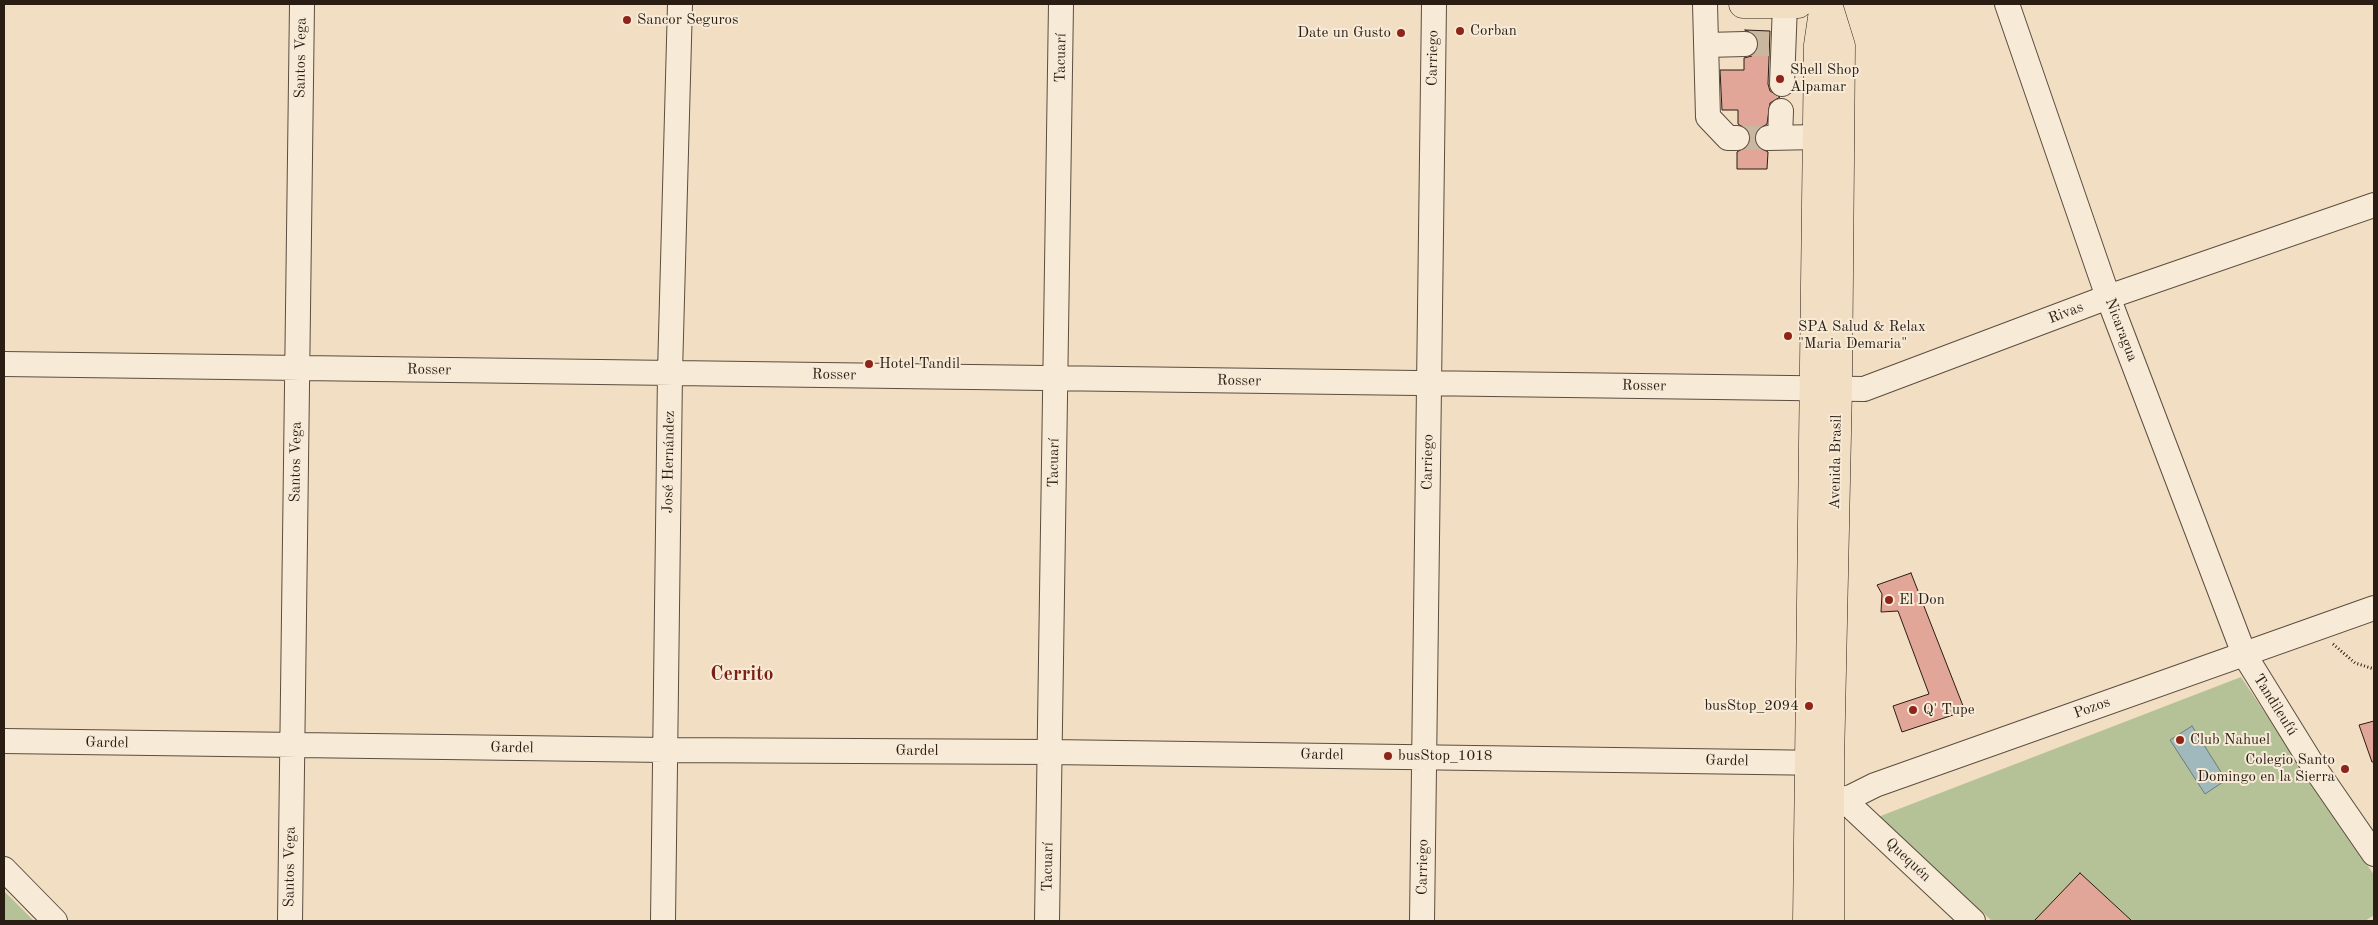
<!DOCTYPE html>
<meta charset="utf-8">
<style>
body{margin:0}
#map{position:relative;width:2378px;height:925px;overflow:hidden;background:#f2dec2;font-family:"Old Standard TT",serif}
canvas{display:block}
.frame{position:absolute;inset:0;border:5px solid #291d14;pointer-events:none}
</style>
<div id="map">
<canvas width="2378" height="925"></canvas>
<div class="frame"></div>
</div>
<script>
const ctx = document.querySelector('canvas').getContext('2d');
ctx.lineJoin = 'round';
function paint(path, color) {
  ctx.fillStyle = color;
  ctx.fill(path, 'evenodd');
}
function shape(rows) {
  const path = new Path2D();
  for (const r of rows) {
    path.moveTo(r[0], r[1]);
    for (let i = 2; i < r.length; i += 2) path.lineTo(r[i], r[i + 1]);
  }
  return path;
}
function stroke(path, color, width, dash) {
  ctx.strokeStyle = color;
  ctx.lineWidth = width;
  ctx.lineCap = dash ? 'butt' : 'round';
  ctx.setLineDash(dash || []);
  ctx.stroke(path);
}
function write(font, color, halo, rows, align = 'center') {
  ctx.font = font + ' "Old Standard TT",serif';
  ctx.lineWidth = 4;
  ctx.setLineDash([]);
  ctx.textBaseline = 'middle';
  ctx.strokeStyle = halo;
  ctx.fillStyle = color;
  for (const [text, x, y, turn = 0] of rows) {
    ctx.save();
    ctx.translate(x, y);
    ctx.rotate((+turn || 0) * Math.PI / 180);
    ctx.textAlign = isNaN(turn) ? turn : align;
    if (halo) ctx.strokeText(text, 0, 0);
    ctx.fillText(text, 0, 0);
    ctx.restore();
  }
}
paint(shape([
 [2241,677,2374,875,2374,915,2365,921,1992,921,1878,817],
 [4,891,34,921,4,921]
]), '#b5c298');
const water = shape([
 [2192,726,2226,780,2205,794,2170,740,2192,726]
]);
paint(water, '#9fb9bd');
stroke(water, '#707b79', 1);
const building = shape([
 [1745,30,1770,31,1768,84,1770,91,1780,97,1770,103,1767,124,1756,131,1754,138,1757,146,1768,152,1767,169,1737,169,1737,152,1749,145,1751,138,1749,131,1738,124,1738,110,1722,110,1720,70,1744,70,1744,58,1752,56,1757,50,1759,43,1756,36,1745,30],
 [1911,573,1965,711,1902,732,1893,706,1929,694,1898,611,1881,612,1882,594,1877,585,1911,573],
 [2374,721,2374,762,2372,762,2359,725,2374,721],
 [2080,873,2132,921,2034,921,2080,873]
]);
paint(building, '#e1a697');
stroke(building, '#291d14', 1);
stroke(shape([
 [1745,44,1772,44],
 [1737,138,1768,138]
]), '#cab79f', 24, [24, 12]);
const minor = shape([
 [1705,4,1708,117,1728,138,1737,138],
 [2007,4,2108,297,2244,654,2312,764,2374,854],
 [1706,45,1745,44],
 [1782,84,1785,4],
 [1780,137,1781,111],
 [1768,138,1817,137],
 [4,364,1864,389,2108,297,2374,205],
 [4,741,665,750,1050,752,1827,763],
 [1811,799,1843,799,1851,797,1875,785,2374,608],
 [1843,799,1973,921],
 [4,869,55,921],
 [290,921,302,4],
 [663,921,670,373,680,4],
 [1047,921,1061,4],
 [1422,921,1434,4]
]);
const major = shape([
 [1743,4,1798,4],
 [1828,4,1841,46,1838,387,1830,763,1830,921],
 [1807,921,1818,45,1824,4]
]);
stroke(minor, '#5b4d40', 26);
stroke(major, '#291d14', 29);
stroke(shape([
 [2333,644,2355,663,2374,669]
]), '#291d14', 3, [1, 2.5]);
stroke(minor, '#f7ead7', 24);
stroke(major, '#f2dec2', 28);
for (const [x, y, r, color] of [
 [627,20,5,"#8f2418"],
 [1460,31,5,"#8f2418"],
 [1401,33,5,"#8f2418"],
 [1780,79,5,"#8f2418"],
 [1788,336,5,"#8f2418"],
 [869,364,5,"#8f2418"],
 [1889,600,5,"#8f2418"],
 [1809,706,5,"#8f2418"],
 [1913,710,5,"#8f2418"],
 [2180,740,5,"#8f2418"],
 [1388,756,5,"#8f2418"],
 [2345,769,5,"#8f2418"]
]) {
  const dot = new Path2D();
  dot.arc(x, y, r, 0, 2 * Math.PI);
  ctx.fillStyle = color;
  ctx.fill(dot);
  stroke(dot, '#f7ead7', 2);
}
write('15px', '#291d14', '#f7ead7', [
 ["Sancor Seguros",637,20],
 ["Corban",1470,31],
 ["Date un Gusto",1391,33,"right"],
 ["Shell Shop",1790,70],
 ["Alpamar",1790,87],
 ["SPA Salud & Relax",1798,327],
 ["\"Maria Demaria\"",1798,344],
 ["Hotel Tandil",879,364],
 ["El Don",1899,600],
 ["busStop_2094",1799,706,"right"],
 ["Q' Tupe",1923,710],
 ["Club Nahuel",2190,740],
 ["busStop_1018",1398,756],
 ["Colegio Santo",2335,760,"right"],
 ["Domingo en la Sierra",2335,777,"right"]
], 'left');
write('15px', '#291d14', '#f7ead7', [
 ["Santos Vega",301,58,-89],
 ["Tacuarí",1061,58,-89],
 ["Carriego",1433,58,-89],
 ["Rivas",2066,313,-21],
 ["Nicaragua",2121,330,69],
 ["Rosser",429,370,1],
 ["Rosser",834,375,1],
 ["Rosser",1239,381,1],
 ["Rosser",1644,386,1],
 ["Santos Vega",296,462,-89],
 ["José Hernández",669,462,-89],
 ["Carriego",1428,462,-89],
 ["Avenida Brasil",1836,462,-89],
 ["Tacuarí",1054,463,-89],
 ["Tandileufú",2275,705,58],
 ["Pozos",2092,708,-20],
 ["Gardel",107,743,1],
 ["Gardel",512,748,1],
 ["Gardel",917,751],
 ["Gardel",1322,755,1],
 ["Gardel",1727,761,1],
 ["Quequén",1908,860,43],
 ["Santos Vega",290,867,-89],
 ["Tacuarí",1048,867,-89],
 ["Carriego",1423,867,-89]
]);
write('bold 20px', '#7a1f14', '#f7ead7', [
 ["Cerrito",742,675]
]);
</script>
